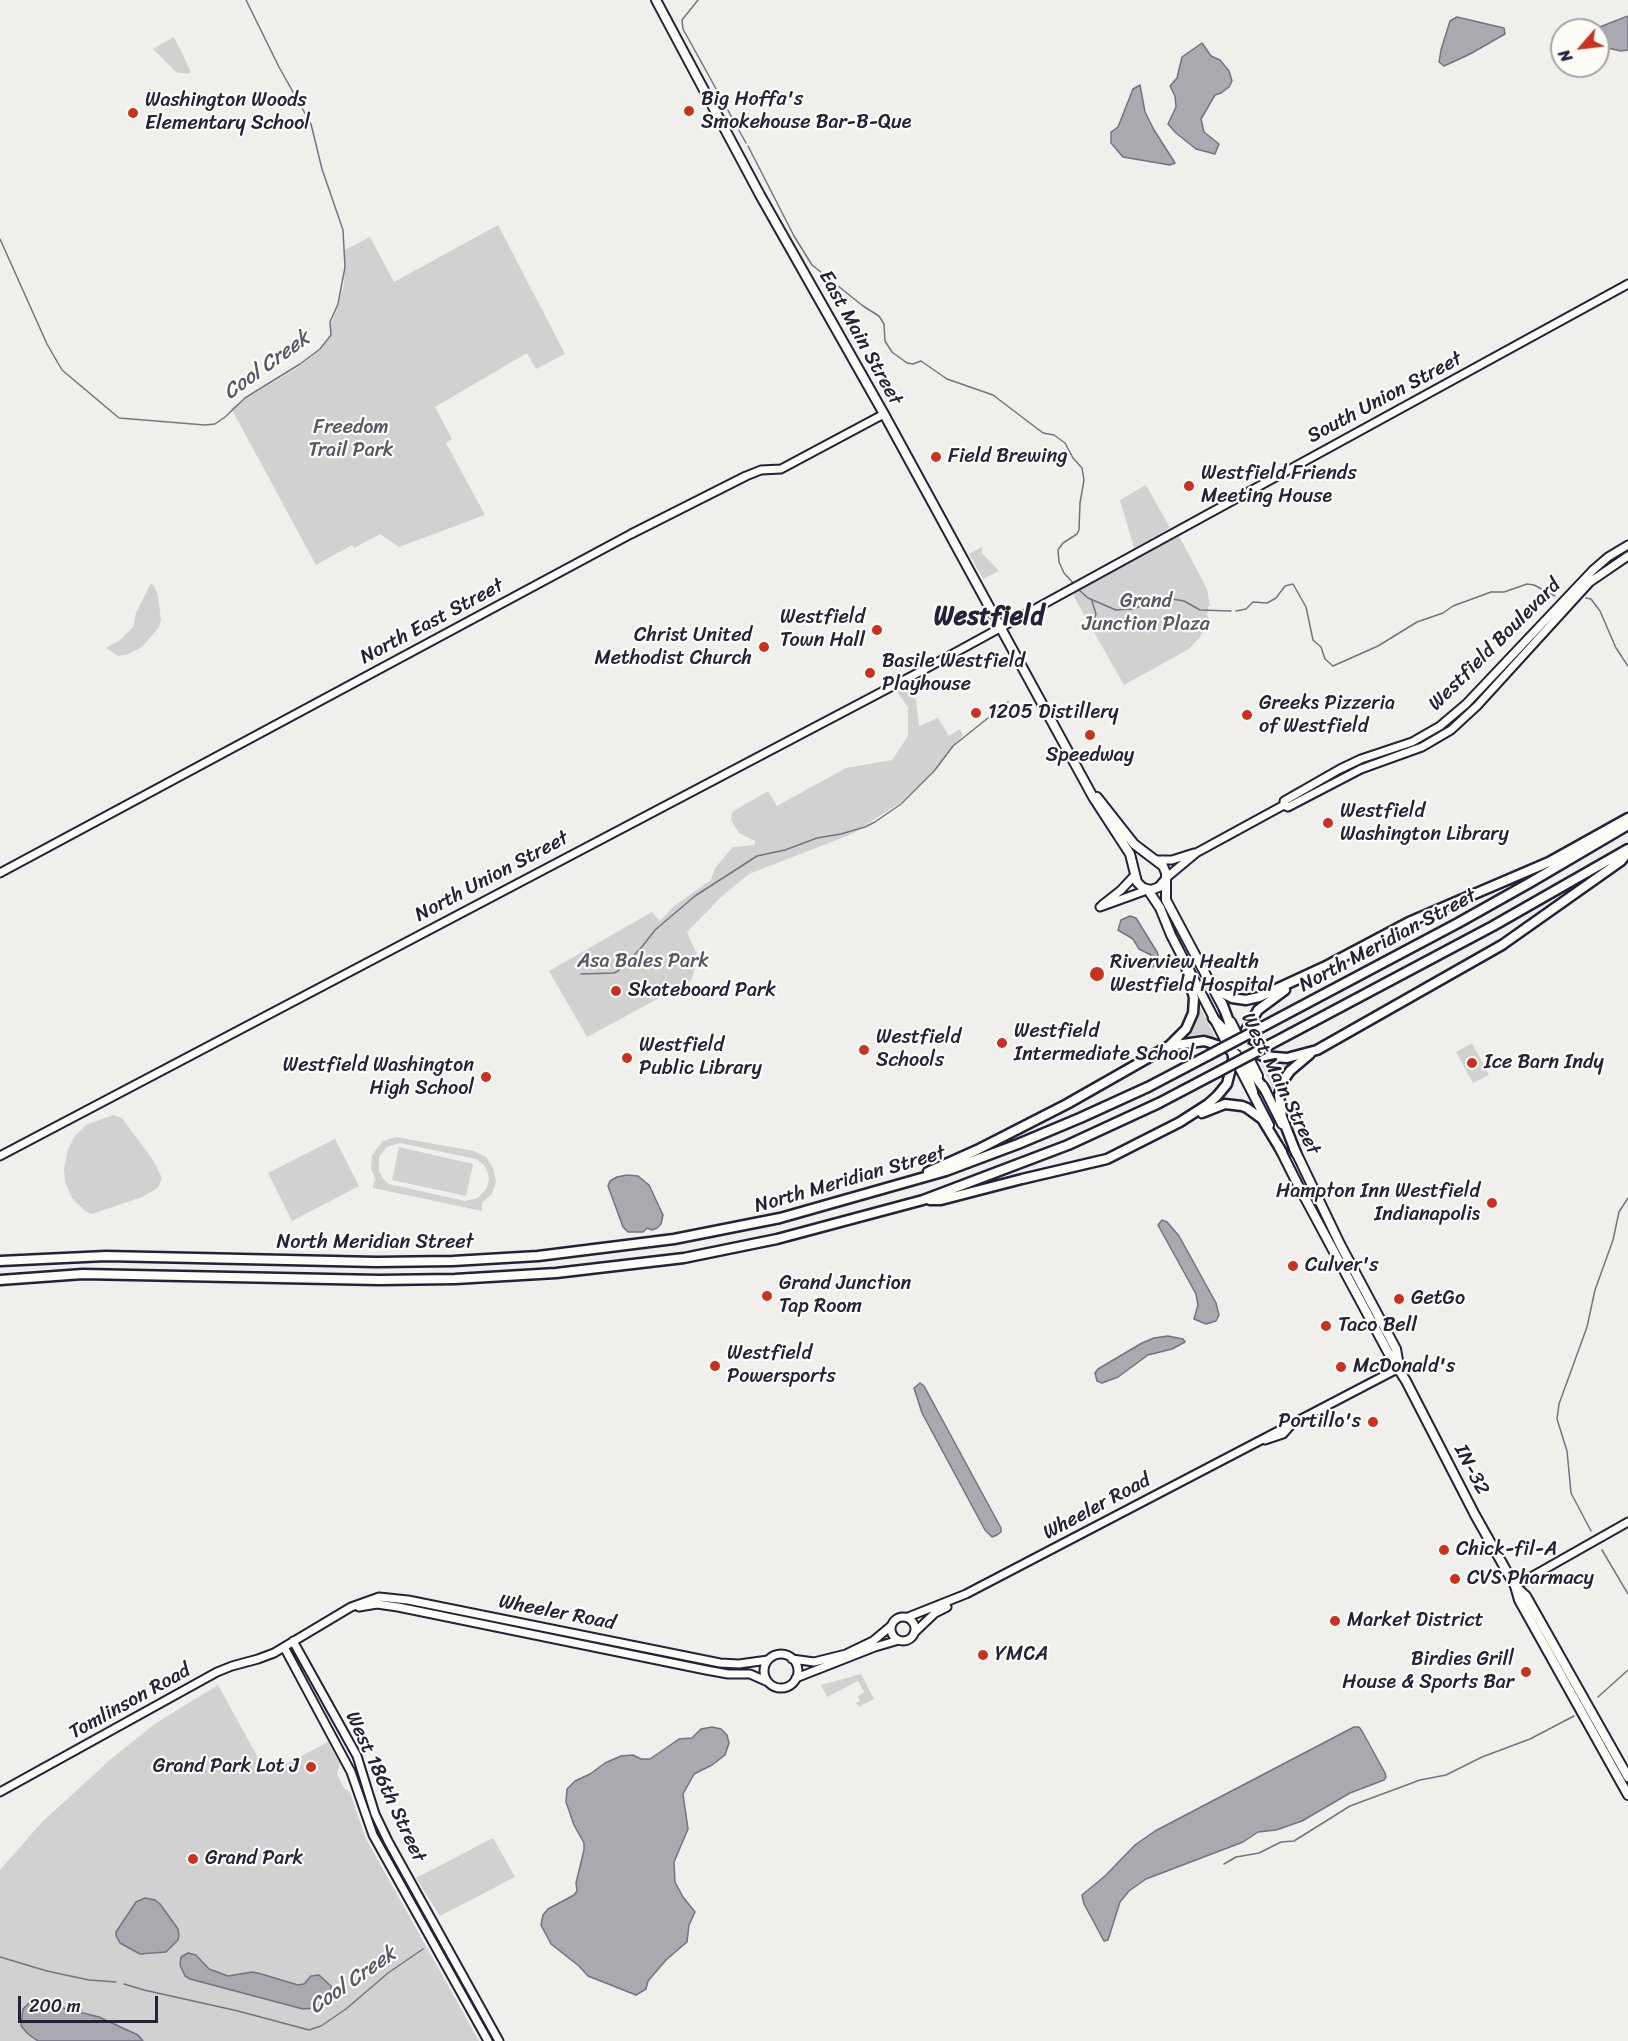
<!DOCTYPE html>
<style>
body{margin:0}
#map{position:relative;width:1628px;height:2041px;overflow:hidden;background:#f0efec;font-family:Sriracha,sans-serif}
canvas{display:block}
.north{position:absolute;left:1550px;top:18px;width:60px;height:60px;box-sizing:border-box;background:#fdfcf7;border:2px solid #a5a5ac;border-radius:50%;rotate:242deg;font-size:16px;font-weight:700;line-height:24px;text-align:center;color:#22223b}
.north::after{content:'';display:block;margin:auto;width:21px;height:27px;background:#c8321e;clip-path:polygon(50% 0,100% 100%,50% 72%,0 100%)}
.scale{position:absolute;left:18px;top:1996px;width:140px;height:27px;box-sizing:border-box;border:3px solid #22223b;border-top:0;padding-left:8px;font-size:18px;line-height:21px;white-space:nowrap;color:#22223b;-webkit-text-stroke:4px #fdfcf7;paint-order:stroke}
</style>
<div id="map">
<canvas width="1628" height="2041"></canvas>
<div class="north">N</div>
<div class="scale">200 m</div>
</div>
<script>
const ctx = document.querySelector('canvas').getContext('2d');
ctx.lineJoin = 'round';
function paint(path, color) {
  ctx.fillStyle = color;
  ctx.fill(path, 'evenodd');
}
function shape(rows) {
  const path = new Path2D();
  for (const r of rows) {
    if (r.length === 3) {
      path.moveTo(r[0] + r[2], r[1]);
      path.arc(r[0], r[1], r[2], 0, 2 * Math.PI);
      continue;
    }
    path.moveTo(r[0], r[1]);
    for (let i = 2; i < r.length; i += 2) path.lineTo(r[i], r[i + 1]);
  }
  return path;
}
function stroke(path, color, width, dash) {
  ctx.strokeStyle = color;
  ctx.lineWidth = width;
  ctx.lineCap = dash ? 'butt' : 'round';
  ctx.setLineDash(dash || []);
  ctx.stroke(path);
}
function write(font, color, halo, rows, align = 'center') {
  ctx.font = font + ' Sriracha,sans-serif';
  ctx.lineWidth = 4.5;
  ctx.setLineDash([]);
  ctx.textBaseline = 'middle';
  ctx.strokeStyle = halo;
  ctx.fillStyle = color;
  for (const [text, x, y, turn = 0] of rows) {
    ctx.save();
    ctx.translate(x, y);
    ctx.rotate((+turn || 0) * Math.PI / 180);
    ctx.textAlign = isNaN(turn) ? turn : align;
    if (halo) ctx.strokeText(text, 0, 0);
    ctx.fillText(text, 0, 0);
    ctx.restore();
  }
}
paint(shape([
 [174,37,191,72,187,74,176,72,153,49],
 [498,225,565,354,536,369,527,353,435,407,452,439,446,443,485,515,399,547,380,534,354,548,352,545,316,565,231,408,297,368,321,349,328,340,331,334,330,327,339,303,344,284,345,250,370,237,394,282],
 [1146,485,1170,528,1134,548,1120,500],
 [1179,536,1207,589,1210,606,1208,606,1208,613,1206,613,1209,619,1207,624,1200,637,1189,649,1124,685,1074,597,1075,596,1074,593],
 [982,547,982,553,999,571,983,579,969,554],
 [151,583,155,587,158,596,161,620,159,627,142,647,126,655,118,656,106,648,120,640,133,627,136,613],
 [906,687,916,700,919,726,938,718,949,736,960,729,963,735,935,769,900,803,852,834,749,874,722,896,687,932,698,957,691,981,587,1037,549,971,652,912,660,921,674,906,711,880,715,868,733,847,755,845,755,841,739,833,731,820,732,812,768,791,777,806,846,768,892,760,908,736,908,707,897,692],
 [1198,1003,1214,1035,1215,1039,1205,1034,1185,1036],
 [1472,1043,1489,1075,1473,1083,1456,1052],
 [1259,1059,1269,1064,1292,1064,1285,1072,1276,1096],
 [113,1115,122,1118,153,1160,162,1178,158,1188,142,1197,92,1214,85,1211,72,1198,65,1182,64,1168,68,1150,74,1137,86,1125],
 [396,1137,474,1151,486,1157,493,1168,496,1181,492,1194,482,1203,482,1211,373,1188,374,1181,376,1181,371,1168,372,1155,383,1141],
 [400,1143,476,1159,484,1165,487,1171,489,1178,487,1188,478,1198,465,1201,389,1184,384,1180,379,1171,379,1157,387,1147],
 [335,1139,359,1186,292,1221,268,1173],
 [399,1147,473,1164,466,1196,392,1180],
 [861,1674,874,1699,859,1707,856,1703,860,1701,858,1696,864,1692,858,1681,827,1697,821,1685],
 [218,1685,267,1774,328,1742,340,1764,337,1774,344,1788,350,1792,365,1837,479,2041,0,2041,0,1870,42,1822,111,1759,156,1723],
 [493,1838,515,1877,440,1916,416,1878]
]), '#d2d1d1');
const water = shape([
 [1628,16,1628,50,1621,51,1598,46,1598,30,1592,30,1628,16],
 [1457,17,1504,28,1505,34,1470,54,1444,66,1439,62,1441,50,1450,21,1457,17],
 [1202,43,1211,56,1220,60,1229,71,1232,81,1229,87,1221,93,1215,95,1201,119,1204,132,1219,144,1215,154,1196,149,1176,133,1168,124,1176,107,1175,96,1170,86,1177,78,1182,57,1202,43],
 [1140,85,1145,112,1154,130,1175,163,1170,165,1123,157,1111,143,1111,132,1118,127,1133,89,1140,85],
 [1130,916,1136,918,1157,952,1159,958,1157,964,1151,968,1146,967,1151,955,1139,949,1133,939,1118,930,1121,920,1130,916],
 [627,1175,638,1176,649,1185,663,1215,661,1224,657,1228,652,1230,647,1228,643,1232,628,1232,623,1227,608,1186,610,1181,617,1177,627,1175],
 [1162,1220,1167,1222,1179,1236,1216,1303,1219,1315,1216,1321,1206,1324,1194,1319,1198,1305,1196,1294,1158,1225,1162,1220],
 [1168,1336,1183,1339,1185,1342,1172,1349,1148,1355,1118,1377,1102,1383,1097,1381,1095,1373,1098,1369,1142,1343,1154,1338,1168,1336],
 [920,1383,924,1386,1001,1528,1001,1532,997,1535,992,1537,985,1530,922,1413,914,1388,920,1383],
 [712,1727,721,1729,727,1735,729,1743,725,1755,712,1765,694,1774,683,1794,688,1829,674,1862,675,1882,683,1897,695,1912,689,1925,687,1942,666,1960,648,1981,646,1989,636,1995,588,1976,579,1966,551,1944,541,1925,543,1915,548,1909,574,1895,577,1891,576,1883,584,1850,584,1843,574,1825,566,1802,567,1789,575,1781,590,1774,605,1763,621,1756,633,1755,641,1759,650,1759,679,1739,692,1738,701,1729,712,1727],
 [1354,1727,1359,1727,1362,1731,1385,1773,1386,1777,1384,1780,1350,1793,1302,1821,1276,1830,1258,1832,1243,1842,1146,1879,1129,1891,1120,1902,1108,1940,1104,1941,1084,1904,1082,1895,1105,1876,1135,1845,1155,1831,1354,1727],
 [145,1898,155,1900,160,1904,178,1929,179,1935,178,1940,166,1952,140,1954,120,1943,116,1936,116,1932,136,1902,145,1898],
 [188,1953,196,1955,209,1969,228,1976,252,1972,258,1973,298,1985,304,1984,311,1976,319,1975,331,1986,333,1995,315,2008,303,2009,190,1979,185,1976,180,1965,181,1957,188,1953],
 [35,2001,99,2017,138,2035,143,2041,38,2041,28,2034,21,2026,23,2009,29,2003,35,2001]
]);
paint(water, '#a9a9b0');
stroke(water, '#737381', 1.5);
stroke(shape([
 [698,0,682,20,683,29,746,143],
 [748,146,794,236,812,265,863,306,879,316,884,324,885,341,892,352,907,363,913,364,921,361,947,379,993,395,1043,433,1054,435,1065,443,1073,458,1082,468,1084,480,1080,503,1079,530,1077,534,1063,543,1058,550,1059,562,1064,573,1075,585],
 [0,239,47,344,62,370,119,418,205,425,215,424,225,417,245,398,300,364,320,349,331,335,330,322,338,304,345,267,343,230,322,169,311,124,279,67,246,0],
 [1078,589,1088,598,1116,610,1132,609,1166,598,1184,601,1200,610,1231,611],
 [1586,598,1591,599,1600,611,1616,648,1628,666],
 [1092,601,1096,614,1093,623],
 [1236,611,1246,609,1253,602,1267,603,1276,598,1285,586,1293,584,1306,607,1313,640,1321,647,1325,659,1333,666,1378,646,1417,622,1443,613,1453,606,1491,592,1504,592,1527,584,1534,585,1555,596],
 [581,974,614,973,618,971,641,948,655,930,695,896,757,856,785,850,817,838,841,834,865,827,875,822,901,804,935,770,953,746,1008,702],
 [1591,1531,1571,1493,1567,1451,1557,1419,1559,1404,1587,1327,1595,1290,1613,1240,1619,1212,1628,1198],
 [1602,1550,1628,1594],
 [1598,1697,1628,1670],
 [1224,1864,1236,1857,1259,1853,1281,1842,1294,1841,1350,1806,1420,1780,1446,1775,1482,1757,1530,1739,1574,1716],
 [0,1957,47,1971,89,1980,116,1982],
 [124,1984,144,1990,238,2011,309,2030,321,2026,346,2009,388,1973,423,1949]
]), '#737381', 1.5);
const secondary = shape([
 [1284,805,1288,807,1361,769,1422,747,1451,730,1477,706,1590,582,1628,556],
 [1156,860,1172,860,1194,853],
 [0,873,631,534,746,476,761,470,781,469,884,414],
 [1166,878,1196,853,1284,805,1284,801,1340,769,1361,759,1412,742,1440,726,1466,704,1593,570,1608,557,1628,545],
 [1102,905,1121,890,1135,875],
 [1100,907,1147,890],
 [0,1156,927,668,1628,284],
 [1265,1440,1283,1434,1291,1425],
 [1515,1586,1628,1522],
 [359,1607,377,1604,398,1607,706,1670,728,1674,750,1674,768,1682],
 [903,1629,12],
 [908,1617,966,1594,1399,1368],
 [915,1632,935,1613,947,1607],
 [293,1641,357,1756,375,1814,388,1841,499,2041],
 [284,1647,351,1772,373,1835,488,2041],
 [781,1671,17],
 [792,1659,814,1662,846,1654,873,1641,891,1626],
 [796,1678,875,1647,899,1640],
 [0,1792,217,1672,232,1666,258,1659,274,1653,351,1607,379,1597,408,1600,720,1663,739,1664,768,1660]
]);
const primary = shape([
 [656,0,760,195,884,414,1093,797,1130,854,1137,882,1143,888,1151,890,1159,887,1165,880],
 [1097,797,1134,844,1163,866,1166,873,1166,900,1224,1009],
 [1148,890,1160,908,1171,935,1269,1125],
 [1231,1022,1258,1076],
 [1263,1086,1282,1124],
 [1279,1147,1298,1185,1389,1354,1406,1381,1475,1515,1515,1586,1519,1600,1628,1795],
 [1294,1148,1340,1244,1396,1349,1399,1366],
 [1516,1587,1526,1596,1628,1777]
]);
const highway = shape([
 [1212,985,1218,991,1232,998,1246,1000,1259,997,1324,967,1409,922,1549,862,1628,818],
 [1213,1018,1239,1045,1263,1056,1287,1058,1317,1050,1502,945,1621,861,1628,852],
 [1262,1027,1458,923,1531,882,1628,825],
 [1244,1041,1246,1030,1258,1010,1285,990],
 [1271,1044,1493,926,1628,849],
 [1169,1046,1186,1029,1193,1013,1194,998,1186,966],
 [1244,1065,1253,1092],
 [1202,1113,1225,1104,1242,1106,1247,1108,1262,1119,1282,1152],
 [1296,1153,1282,1117,1279,1095,1283,1081,1290,1071,1310,1054],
 [928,1172,977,1150,1067,1104,1169,1046,1204,1041,1230,1049,1243,1060,1265,1090],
 [930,1200,941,1200,1022,1179,1107,1159,1180,1122,1208,1104,1217,1096,1227,1084,1233,1060,1233,1039,1228,1019,1222,1003],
 [0,1261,106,1256,377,1262,453,1261,538,1256,674,1239,780,1218,946,1171,1018,1144,1080,1118,1148,1087,1209,1055],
 [0,1280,83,1274,379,1280,455,1279,556,1273,684,1258,777,1239,923,1200,1068,1145,1159,1103,1218,1072]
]);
stroke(secondary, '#22223b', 11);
stroke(primary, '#22223b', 12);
stroke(highway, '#22223b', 13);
stroke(secondary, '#fdfcf7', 7);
stroke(primary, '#fdfcf7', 8);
stroke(highway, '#fdfcf7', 8);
const highwayBridge = shape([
 [1209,1055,1262,1027],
 [1218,1072,1271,1044]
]);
stroke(highwayBridge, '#22223b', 13, []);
stroke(highwayBridge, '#fdfcf7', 8);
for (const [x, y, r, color] of [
 [689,111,6,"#c8321e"],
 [133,113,6,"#c8321e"],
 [936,457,6,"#c8321e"],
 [1189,486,6,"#c8321e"],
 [877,630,6,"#c8321e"],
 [764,647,6,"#c8321e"],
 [870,673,6,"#c8321e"],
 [976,713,6,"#c8321e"],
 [1247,715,6,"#c8321e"],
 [1090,735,6,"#c8321e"],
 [1328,823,6,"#c8321e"],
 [1097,974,8,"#c8321e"],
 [616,991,6,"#c8321e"],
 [1002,1043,6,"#c8321e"],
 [864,1050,6,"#c8321e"],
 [627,1058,6,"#c8321e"],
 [1472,1063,6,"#c8321e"],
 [486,1077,6,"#c8321e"],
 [1492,1203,6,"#c8321e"],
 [1293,1266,6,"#c8321e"],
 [767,1296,6,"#c8321e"],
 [1399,1299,6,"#c8321e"],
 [1326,1326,6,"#c8321e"],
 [715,1366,6,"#c8321e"],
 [1341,1367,6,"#c8321e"],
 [1373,1422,6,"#c8321e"],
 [1444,1550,6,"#c8321e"],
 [1455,1579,6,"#c8321e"],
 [1335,1621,6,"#c8321e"],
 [983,1655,6,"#c8321e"],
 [1526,1672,6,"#c8321e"],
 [311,1767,6,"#c8321e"],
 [193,1859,6,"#c8321e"]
]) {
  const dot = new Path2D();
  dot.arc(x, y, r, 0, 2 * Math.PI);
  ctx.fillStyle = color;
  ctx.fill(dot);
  stroke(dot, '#fdfcf7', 2);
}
write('20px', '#22223b', '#fdfcf7', [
 ["Big Hoffa's",701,100],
 ["Smokehouse Bar-B-Que",701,123],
 ["Washington Woods",145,101],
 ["Elementary School",145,124],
 ["Field Brewing",948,457],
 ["Westfield Friends",1201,474],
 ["Meeting House",1201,497],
 ["Westfield",865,618,"right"],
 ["Town Hall",865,641,"right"],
 ["Christ United",752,636,"right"],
 ["Methodist Church",752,659,"right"],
 ["Basile Westfield",882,662],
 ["Playhouse",882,685],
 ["Greeks Pizzeria",1259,704],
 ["of Westfield",1259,727],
 ["1205 Distillery",988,713],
 ["Speedway",1090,756,"center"],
 ["Westfield",1340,812],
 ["Washington Library",1340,835],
 ["Riverview Health",1110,963],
 ["Westfield Hospital",1110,986],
 ["Skateboard Park",628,991],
 ["Westfield",1014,1032],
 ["Intermediate School",1014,1055],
 ["Westfield",876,1038],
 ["Schools",876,1061],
 ["Westfield",639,1046],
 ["Public Library",639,1069],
 ["Ice Barn Indy",1484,1063],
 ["Westfield Washington",474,1066,"right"],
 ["High School",474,1089,"right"],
 ["Hampton Inn Westfield",1480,1192,"right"],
 ["Indianapolis",1480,1215,"right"],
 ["Culver's",1305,1266],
 ["Grand Junction",779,1284],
 ["Tap Room",779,1307],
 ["GetGo",1411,1299],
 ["Taco Bell",1338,1326],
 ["Westfield",727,1354],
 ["Powersports",727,1377],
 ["McDonald's",1353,1367],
 ["Portillo's",1361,1422,"right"],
 ["Chick-fil-A",1456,1550],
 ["CVS Pharmacy",1467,1579],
 ["Market District",1347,1621],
 ["YMCA",995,1655],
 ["Birdies Grill",1514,1660,"right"],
 ["House & Sports Bar",1514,1683,"right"],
 ["Grand Park Lot J",299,1767,"right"],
 ["Grand Park",205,1859]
], 'left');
write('20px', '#22223b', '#fdfcf7', [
 ["East Main Street",860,338,61],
 ["South Union Street",1385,398,-28],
 ["North East Street",432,622,-28],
 ["Westfield Boulevard",1495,645,-45],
 ["North Union Street",492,877,-28],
 ["North Meridian Street",1388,941,-28],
 ["West Main Street",1280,1084,64],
 ["North Meridian Street",850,1180,-16],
 ["North Meridian Street",375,1243],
 ["IN-32",1471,1470,63],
 ["Wheeler Road",1097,1507,-28],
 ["Wheeler Road",557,1613,11],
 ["Tomlinson Road",130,1702,-29],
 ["West 186th Street",385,1787,65]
]);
write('20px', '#575768', '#fdfcf7', [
 ["Freedom",351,428],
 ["Trail Park",351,451],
 ["Grand",1146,602],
 ["Junction Plaza",1146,625],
 ["Asa Bales Park",643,962]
]);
write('italic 21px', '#58586a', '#fdfcf7', [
 ["Cool Creek",267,366,-36],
 ["Cool Creek",353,1981,-35]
]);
write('bold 26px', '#22223b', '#fdfcf7', [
 ["Westfield",989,617]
]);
</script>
